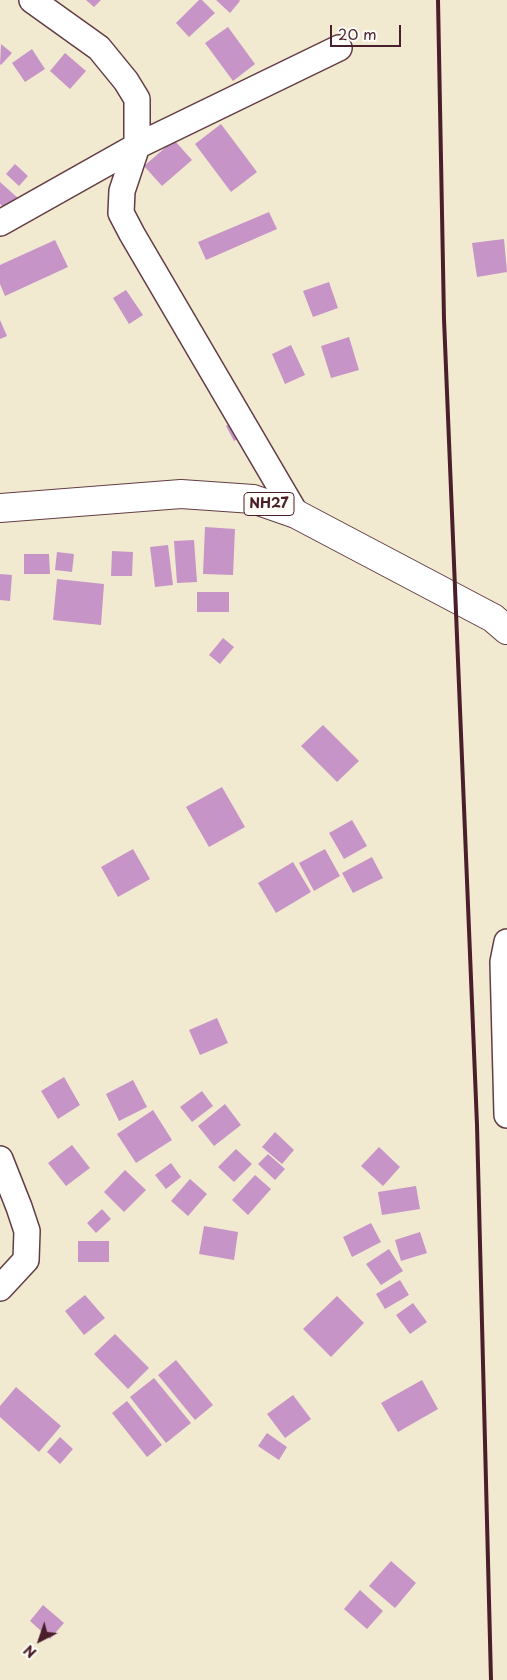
<!DOCTYPE html>
<style>
body{margin:0}
#map{position:relative;width:507px;height:1680px;overflow:hidden;background:#f1ead1;font-family:"Playpen Sans",sans-serif}
canvas{display:block}
.north{position:absolute;left:15px;top:1615px;width:50px;height:50px;-webkit-text-stroke:4px #fdfcf7;paint-order:stroke;rotate:221deg;font-size:14px;font-weight:700;line-height:20px;text-align:center;color:#4a1f2b}
.north::after{content:'';display:block;margin:auto;width:18px;height:22px;background:#4a1f2b;clip-path:polygon(50% 0,100% 100%,50% 72%,0 100%)}
.scale{position:absolute;left:330px;top:25px;width:71px;height:22px;box-sizing:border-box;border:2px solid #4a1f2b;border-top:0;padding-left:6px;font-size:15px;line-height:18px;white-space:nowrap;color:#4a1f2b;-webkit-text-stroke:4px #fdfcf7;paint-order:stroke}
</style>
<div id="map">
<canvas width="507" height="1680"></canvas>
<div class="north">N</div>
<div class="scale">20 m</div>
</div>
<script>
const ctx = document.querySelector('canvas').getContext('2d');
ctx.lineJoin = 'round';
function paint(path, color) {
  ctx.fillStyle = color;
  ctx.fill(path, 'evenodd');
}
function shape(rows) {
  const path = new Path2D();
  for (const r of rows) {
    path.moveTo(r[0], r[1]);
    for (let i = 2; i < r.length; i += 2) path.lineTo(r[i], r[i + 1]);
  }
  return path;
}
function stroke(path, color, width, dash) {
  ctx.strokeStyle = color;
  ctx.lineWidth = width;
  ctx.lineCap = dash ? 'butt' : 'round';
  ctx.setLineDash(dash || []);
  ctx.stroke(path);
}
function write(font, color, halo, rows, align = 'center') {
  ctx.font = font + ' "Playpen Sans",sans-serif';
  ctx.lineWidth = 4;
  ctx.setLineDash([]);
  ctx.textBaseline = 'middle';
  ctx.strokeStyle = halo;
  ctx.fillStyle = color;
  for (const [text, x, y, turn = 0] of rows) {
    ctx.save();
    ctx.translate(x, y);
    ctx.rotate((+turn || 0) * Math.PI / 180);
    ctx.textAlign = isNaN(turn) ? turn : align;
    if (halo) ctx.strokeText(text, 0, 0);
    ctx.fillText(text, 0, 0);
    ctx.restore();
  }
}
paint(shape([
 [86,0,101,0,94,7],
 [199,0,202,0,215,13,189,37,176,23],
 [216,0,239,0,240,1,230,13],
 [228,27,255,64,233,81,205,43],
 [1,44,12,53,1,65,0,64],
 [32,49,45,69,25,82,12,63],
 [65,53,86,71,70,89,50,71],
 [221,124,257,172,231,192,195,144],
 [174,140,192,160,162,186,144,166],
 [15,164,28,176,19,186,6,174],
 [0,182,19,199,8,211,0,204],
 [269,212,277,229,206,260,198,242],
 [504,239,507,272,477,277,472,243],
 [55,240,68,267,5,296,0,284,0,265],
 [329,282,338,308,313,317,303,291],
 [126,290,143,315,129,324,113,298],
 [0,320,7,336,0,339],
 [349,337,359,370,331,378,321,346],
 [291,345,305,375,285,384,272,354],
 [237,420,245,435,234,441,226,426],
 [205,527,235,529,233,575,203,574],
 [194,540,197,582,177,583,174,541],
 [168,545,173,585,155,587,150,547],
 [112,551,133,552,132,576,111,576],
 [57,552,74,554,72,572,55,570],
 [24,554,49,554,50,574,24,574],
 [0,574,12,575,10,601,0,600],
 [57,579,104,584,101,625,53,620],
 [197,592,229,592,229,612,197,612],
 [223,638,234,647,220,664,209,655],
 [323,725,359,761,337,782,301,746],
 [222,787,245,827,209,847,186,807],
 [352,820,367,846,344,859,329,833],
 [133,849,150,879,118,897,101,867],
 [325,849,340,876,314,891,299,863],
 [372,857,383,878,353,893,342,873],
 [293,862,311,892,276,913,258,883],
 [217,1018,228,1043,200,1055,189,1030],
 [64,1077,80,1105,58,1119,41,1091],
 [133,1080,147,1107,119,1121,106,1094],
 [202,1091,213,1106,192,1122,180,1107],
 [225,1104,241,1125,214,1146,198,1126],
 [153,1110,172,1140,136,1163,117,1134],
 [275,1132,294,1150,282,1164,262,1147],
 [72,1145,90,1168,66,1186,48,1163],
 [379,1147,400,1167,383,1186,361,1166],
 [236,1149,252,1164,234,1182,218,1167],
 [268,1154,285,1169,275,1180,258,1164],
 [171,1163,181,1177,166,1189,155,1175],
 [125,1170,146,1190,124,1212,104,1192],
 [255,1175,271,1189,248,1215,232,1200],
 [190,1179,207,1194,188,1216,171,1201],
 [416,1186,420,1209,382,1215,378,1192],
 [102,1209,111,1219,96,1233,87,1223],
 [371,1223,381,1242,352,1257,343,1237],
 [204,1226,238,1232,234,1260,199,1254],
 [420,1232,427,1253,401,1261,395,1240],
 [78,1241,109,1241,109,1262,78,1262],
 [389,1249,403,1271,381,1285,366,1264],
 [400,1280,409,1295,385,1309,376,1294],
 [85,1295,105,1318,84,1335,65,1311],
 [337,1296,364,1323,331,1357,303,1329],
 [413,1303,427,1322,410,1334,396,1315],
 [115,1334,149,1368,128,1389,94,1354],
 [176,1360,213,1405,195,1420,158,1375],
 [154,1378,191,1423,166,1443,130,1397],
 [422,1380,438,1409,398,1432,381,1403],
 [16,1387,61,1426,39,1452,0,1417,0,1406],
 [293,1395,311,1419,285,1438,267,1414],
 [127,1401,162,1445,147,1457,112,1413],
 [267,1433,287,1447,279,1460,258,1446],
 [60,1437,73,1449,60,1464,47,1452],
 [391,1561,416,1583,395,1608,369,1586],
 [360,1590,383,1611,367,1629,344,1609],
 [43,1605,64,1623,50,1639,30,1621]
]), '#c694c6');
const street = shape([
 [32,0,99,48,126,81,137,99,137,146,122,191,121,213,132,234,296,514],
 [0,223,137,146,339,48],
 [507,942,503,962,507,1115],
 [0,1159,19,1207,27,1231,26,1260,0,1288]
]);
const highway = shape([
 [0,508,181,494,253,499,296,514,493,618,507,630]
]);
stroke(street, '#633d44', 28);
stroke(highway, '#633d44', 30);
stroke(street, '#fff', 25);
stroke(highway, '#fff', 28);
stroke(shape([
 [438,0,444,319,477,1125,491,1680]
]), '#4a1f2b', 4);
for (const [x, y, w] of [
 [269,504,50]
]) {
  const box = new Path2D();
  box.roundRect(x - w / 2, y - 11.5, w, 23, 4);
  ctx.fillStyle = '#fdfcf7';
  ctx.fill(box);
  stroke(box, '#4a1f2b', 1);
}
write('bold 14px', '#4a1f2b', null, [
 ["NH27",269,504]
]);
</script>
